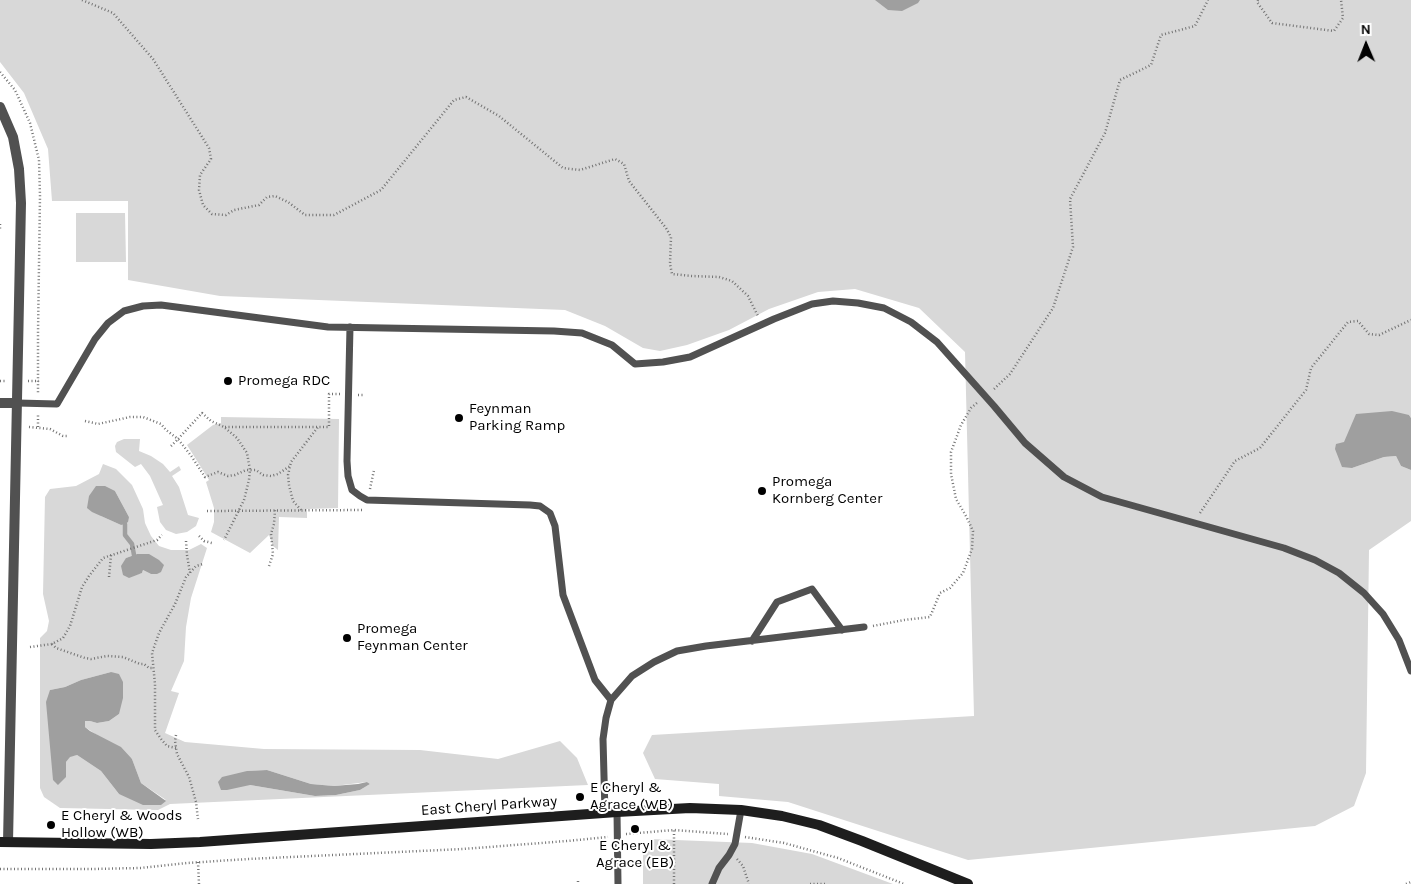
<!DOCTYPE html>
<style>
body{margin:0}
#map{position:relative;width:1411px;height:884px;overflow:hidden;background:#fff;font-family:Karla,sans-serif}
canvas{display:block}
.north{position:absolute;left:1341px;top:20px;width:50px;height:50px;-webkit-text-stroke:4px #fff;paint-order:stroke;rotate:359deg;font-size:14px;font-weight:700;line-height:20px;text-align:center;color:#000}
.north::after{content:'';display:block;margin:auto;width:18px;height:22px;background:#000;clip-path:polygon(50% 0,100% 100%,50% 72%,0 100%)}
</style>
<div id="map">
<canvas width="1411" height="884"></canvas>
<div class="north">N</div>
</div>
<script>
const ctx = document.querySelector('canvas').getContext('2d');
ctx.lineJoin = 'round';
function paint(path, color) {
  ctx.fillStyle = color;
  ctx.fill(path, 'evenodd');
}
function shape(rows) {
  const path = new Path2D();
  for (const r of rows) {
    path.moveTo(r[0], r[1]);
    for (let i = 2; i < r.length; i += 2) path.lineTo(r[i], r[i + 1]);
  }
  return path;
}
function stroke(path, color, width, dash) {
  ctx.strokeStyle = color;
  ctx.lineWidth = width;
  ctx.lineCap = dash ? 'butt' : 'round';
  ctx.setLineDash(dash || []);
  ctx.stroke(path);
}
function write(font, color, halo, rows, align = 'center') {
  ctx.font = font + ' Karla,sans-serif';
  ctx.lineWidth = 4;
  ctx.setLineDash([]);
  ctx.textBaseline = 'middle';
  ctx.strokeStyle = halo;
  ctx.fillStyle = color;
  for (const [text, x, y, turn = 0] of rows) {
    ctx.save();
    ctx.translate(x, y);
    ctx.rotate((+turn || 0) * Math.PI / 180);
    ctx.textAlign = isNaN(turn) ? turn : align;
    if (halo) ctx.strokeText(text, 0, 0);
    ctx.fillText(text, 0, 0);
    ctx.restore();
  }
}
paint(shape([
 [0,0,1411,0,1411,418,1409,415,1352,468,1384,457,1396,456,1401,466,1411,470,1411,521,1369,550,1366,773,1354,806,1315,826,968,860,788,802,719,796,719,784,655,779,643,753,652,735,974,716,965,352,919,308,855,289,818,292,769,309,729,330,687,345,660,351,643,348,605,326,565,310,220,296,128,280,128,201,52,201,48,149,24,93,0,62],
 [76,213,125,213,126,262,76,262],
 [221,417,339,419,338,508,307,509,307,518,279,517,278,550,273,546,269,535,250,553,211,532,214,522,214,508,206,482,209,480,187,445,213,425,221,423],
 [124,439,140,439,139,451,151,456,163,464,170,472,179,466,181,470,172,476,179,487,188,515,199,518,196,526,187,532,176,534,166,530,160,522,157,507,163,505,150,476,141,464,135,467,116,452,115,446,117,442],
 [103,464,116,469,132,485,143,509,145,523,151,536,159,546,171,550,189,550,201,544,207,548,191,598,186,627,184,661,171,691,179,693,165,733,185,742,264,749,420,750,498,759,560,741,577,758,588,785,170,804,158,810,60,808,44,797,40,788,40,638,47,631,49,621,43,594,45,497,50,489,76,486,99,474],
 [115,491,129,517,121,525,101,516],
 [137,554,151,574,143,570,142,573,131,576,126,558],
 [111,672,119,714,109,721,97,723,90,721,85,721,85,727,132,759,141,783,166,800,119,794,101,771,77,755,70,756,66,762,50,690,65,687,81,680],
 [267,770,311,784,334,786,367,782,370,784,360,790,336,795,315,796,250,785,247,771],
 [650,839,752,843,812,854,893,884,643,884,643,854]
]), '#d8d8d8');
paint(shape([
 [875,0,920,0,918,3,902,11,888,10],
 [1392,411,1409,415,1411,418,1411,470,1401,466,1396,456,1384,457,1352,468,1342,467,1335,449,1336,444,1344,442,1356,414],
 [96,486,105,486,115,491,129,517,128,522,125,524,121,525,92,512,87,508,89,496],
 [137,554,149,554,159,560,164,565,161,572,157,574,151,574,143,570,142,573,129,578,123,575,121,566,126,558],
 [111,672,119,674,123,682,123,698,119,714,109,721,97,723,90,721,85,721,85,727,90,731,121,747,132,759,141,783,166,801,161,805,143,805,119,794,101,771,77,755,70,757,66,762,66,777,58,785,53,780,46,702,50,690,65,687,81,680],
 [267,770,311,784,334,786,358,784,367,782,370,784,360,790,336,795,315,796,250,785,227,790,221,790,218,782,222,777,247,771]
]), '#9f9f9f');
stroke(shape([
 [125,524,125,535,132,544,134,555]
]), '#9f9f9f', 4.5);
stroke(shape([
 [82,0,113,13,153,59,209,148,211,159,200,175,199,190,203,205,212,214,226,215,234,210,259,205,267,197,275,196,288,202,305,215,334,215,381,190,454,100,466,97,499,116,563,168,580,170,615,159,624,164,629,181,666,228,671,237,670,264,672,274,692,276,719,277,732,281,748,296,758,316],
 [1258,0,1257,2,1272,23,1334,31,1343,18,1341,0],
 [0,72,15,90,30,123,39,160,40,196,38,333,38,393],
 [0,224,0,230],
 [0,381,7,381],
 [28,381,39,381],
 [994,389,1010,374,1053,308,1073,247,1070,199,1105,133,1120,80,1151,65,1161,35,1195,26,1208,0],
 [358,395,365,395],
 [85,421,98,424,130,417,143,417,161,424,166,430,178,439,202,413,211,421,224,427,237,438,247,453,250,470,249,480,244,500,224,540],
 [29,427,50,429,63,436,69,436],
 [38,427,38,414],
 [225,427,329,427,329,394,340,394],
 [171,446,178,439,192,457,205,477,218,472,228,476,235,475,246,470,256,470,263,475,271,476,278,474,290,466],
 [370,489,374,470],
 [301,510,293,501,289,485,288,475,291,462,318,427],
 [207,511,363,510],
 [1200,513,1235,461,1260,448,1306,390,1311,368,1348,322,1358,321,1369,334,1379,335,1411,320],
 [199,536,204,541,212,543],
 [186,541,187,555,190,573],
 [269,566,273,554,271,534,274,524,275,510],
 [109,577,111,555],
 [873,626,904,620,930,617,940,593,950,588,963,573,972,549,973,531,966,516,956,499,951,474,951,452,961,425,971,408,978,402],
 [52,644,56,648,85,658,91,659,107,656,123,657,140,664,144,664,149,668,153,668],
 [30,647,52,644,63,638,70,626,82,587,89,576,103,558,157,540,162,535],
 [176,735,175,741,177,754,189,777,196,802,198,819],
 [176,748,167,746,161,739,155,730,155,684,152,653,159,633,175,604,186,577,196,566,203,564],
 [626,834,674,830,728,834],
 [745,837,784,843,838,858,904,884],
 [737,859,743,866,749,884],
 [198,862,199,884],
 [0,869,93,869,140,868,187,863,248,859,463,849,567,841,608,837],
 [578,881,578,884],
 [674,884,674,830],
 [810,884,827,884],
 [1406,884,1411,882]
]), '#737373', 2.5, [1, 2.5]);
stroke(shape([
 [350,327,347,461,348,476,352,490,360,496,367,500,530,505,540,506,550,513,555,526,563,595,595,680,611,700],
 [17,403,57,404,95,339,108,323,124,311,143,306,161,305,328,327,554,331,582,333,612,345,635,364,663,362,690,357,774,319,812,304,833,301,858,303,884,308,911,322,937,342,994,406,1025,443,1064,477,1102,497,1284,548,1315,560,1339,573,1364,593,1383,614,1399,640,1411,671],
 [752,641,777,602,812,589,842,630],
 [617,812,618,884],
 [605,813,603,739,606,718,611,700,632,676,654,662,677,651,706,646,864,627],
 [712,884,719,868,729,855,735,844,741,810]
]), '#515151', 7);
stroke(shape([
 [0,107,13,137,19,169,21,203,8,842],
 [0,403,17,403]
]), '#515151', 10);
stroke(shape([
 [0,842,151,844,200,842,617,812,690,808,741,810,782,816,819,825,862,841,968,884]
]), '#1e1e1e', 10);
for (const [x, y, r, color] of [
 [228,381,5,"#000"],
 [459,418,5,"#000"],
 [762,491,5,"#000"],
 [347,638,5,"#000"],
 [580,797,5,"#000"],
 [51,825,5,"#000"],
 [635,829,5,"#000"]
]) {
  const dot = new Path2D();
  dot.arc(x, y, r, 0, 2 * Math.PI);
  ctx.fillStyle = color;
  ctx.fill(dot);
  stroke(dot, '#fff', 2);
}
write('15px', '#000', '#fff', [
 ["Promega RDC",238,381],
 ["Feynman",469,409],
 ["Parking Ramp",469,426],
 ["Promega",772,482],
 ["Kornberg Center",772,499],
 ["Promega",357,629],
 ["Feynman Center",357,646],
 ["E Cheryl &",590,788],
 ["Agrace (WB)",590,805],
 ["E Cheryl & Woods",61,816],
 ["Hollow (WB)",61,833],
 ["E Cheryl &",635,846,"center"],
 ["Agrace (EB)",635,863,"center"]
], 'left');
write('15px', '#000', '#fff', [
 ["East Cheryl Parkway",489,806,-4]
]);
</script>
